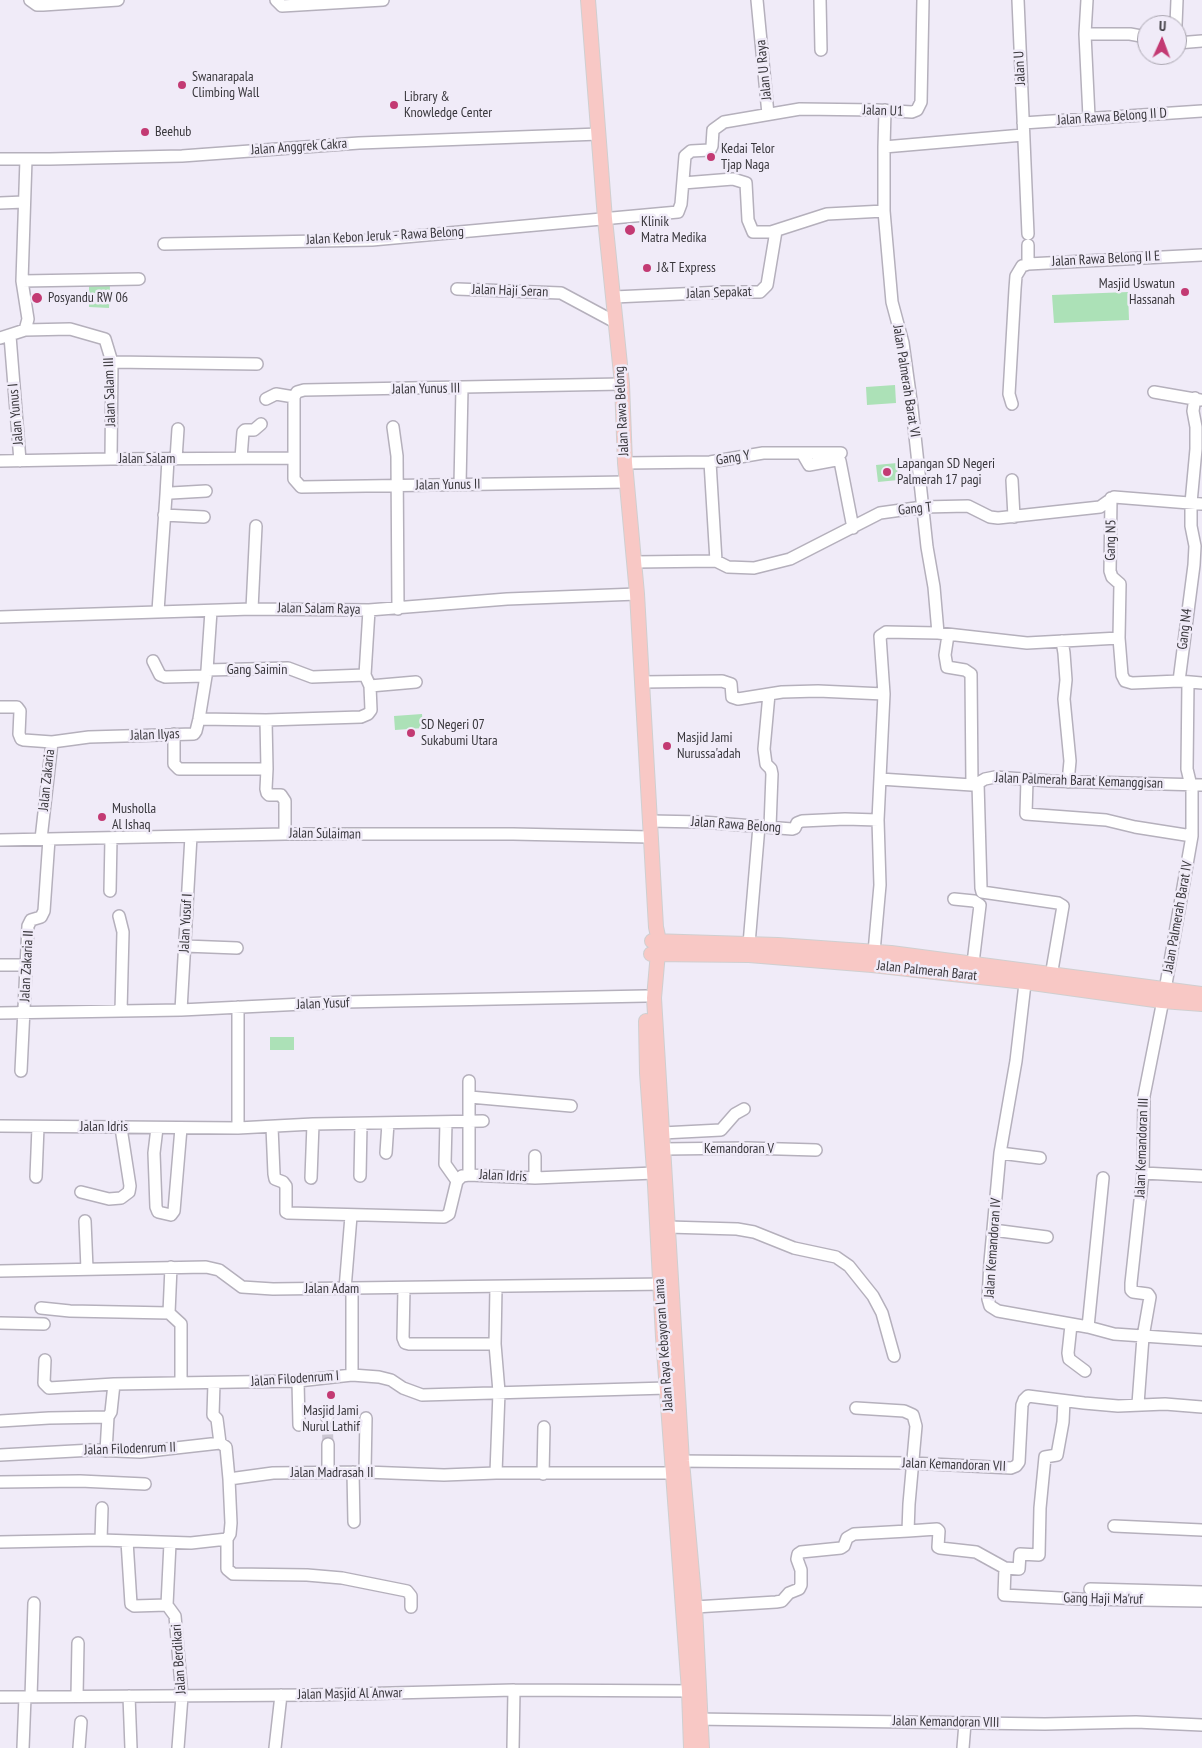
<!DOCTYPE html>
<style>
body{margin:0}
#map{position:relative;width:1202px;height:1748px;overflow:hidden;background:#f0ebf8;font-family:"PT Sans Narrow",sans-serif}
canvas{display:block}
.north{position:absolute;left:1137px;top:15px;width:50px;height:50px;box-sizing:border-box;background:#f0ebf8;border:1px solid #a7a3ad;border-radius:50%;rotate:2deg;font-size:14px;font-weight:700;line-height:20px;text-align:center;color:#39373c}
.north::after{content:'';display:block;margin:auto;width:18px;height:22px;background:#c33a73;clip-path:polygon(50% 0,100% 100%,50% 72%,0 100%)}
</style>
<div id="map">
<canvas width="1202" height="1748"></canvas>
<div class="north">U</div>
</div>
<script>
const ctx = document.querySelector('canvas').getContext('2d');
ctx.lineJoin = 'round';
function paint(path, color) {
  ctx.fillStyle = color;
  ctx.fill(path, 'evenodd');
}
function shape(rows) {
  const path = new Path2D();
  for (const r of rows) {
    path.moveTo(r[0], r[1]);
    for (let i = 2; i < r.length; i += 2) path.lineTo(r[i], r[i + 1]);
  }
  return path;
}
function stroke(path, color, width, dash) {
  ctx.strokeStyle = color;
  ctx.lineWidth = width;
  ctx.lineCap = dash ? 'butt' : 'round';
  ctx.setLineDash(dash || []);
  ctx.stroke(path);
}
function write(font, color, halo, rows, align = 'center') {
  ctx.font = font + ' "PT Sans Narrow",sans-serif';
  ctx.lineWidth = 5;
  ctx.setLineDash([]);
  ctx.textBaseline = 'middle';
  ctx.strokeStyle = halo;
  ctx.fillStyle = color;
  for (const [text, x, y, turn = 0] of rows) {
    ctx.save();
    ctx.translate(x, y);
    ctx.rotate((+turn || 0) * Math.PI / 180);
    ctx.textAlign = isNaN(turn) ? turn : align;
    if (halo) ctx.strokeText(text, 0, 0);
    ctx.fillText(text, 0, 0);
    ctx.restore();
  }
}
paint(shape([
 [89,284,110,285,109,308,89,307],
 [1128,292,1129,320,1054,323,1052,295],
 [895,385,896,403,867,405,866,387],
 [897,463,898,480,878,482,876,465],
 [422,714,423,728,395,730,394,716],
 [270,1037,294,1037,294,1050,270,1050]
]), '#ace1b7');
stroke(shape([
 [327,1418,328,1444]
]), '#cbc7d2', 11, [11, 5.5]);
const minor = shape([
 [30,0,37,5,43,5,118,0],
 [276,0,282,6,383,0],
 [757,0,768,114],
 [820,0,821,50],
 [1018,0,1028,234],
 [1087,0,1085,34,1089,117],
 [1176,25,1177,0],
 [1085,34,1130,34,1141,36,1147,39],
 [1177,43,1202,41],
 [1023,123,1202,111],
 [884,147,885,110],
 [0,159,50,159,182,156,359,143,599,134],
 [683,183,733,179,746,183,748,220,753,232,771,232,827,214,884,211],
 [0,203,24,202],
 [164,244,372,240,678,212,681,204,685,156,691,151,710,150,712,146,713,130,724,122,800,109,877,110,912,112,917,110,921,102,923,0],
 [1028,245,1028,264],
 [22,281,139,279],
 [457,289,561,293,615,322],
 [614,297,724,292,760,292,767,285,776,231],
 [25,330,28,319,22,281,26,159],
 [10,336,20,461],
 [0,338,25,330,70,329,105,339,112,362,111,459],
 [112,362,257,364],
 [622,384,304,390,297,392,294,397,294,479,301,487,627,482],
 [1154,392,1200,400],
 [266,399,276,394,294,397],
 [1012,404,1009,394,1015,289,1016,276,1022,266,1028,264,1202,255],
 [393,427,397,456,398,609],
 [802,453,809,465,836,460,840,461,853,528],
 [241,458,243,432,245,430,254,430,261,424],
 [176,459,178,429],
 [0,461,111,459,294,458],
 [710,462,716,561],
 [625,463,710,462,763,453,841,453],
 [1012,480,1014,517],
 [460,485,462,388],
 [166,495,168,459],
 [1111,498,1110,571,1112,577,1120,584,1119,638,1122,675,1125,681,1132,683,1179,681,1202,683],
 [164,515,204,517],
 [635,562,716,561,728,567,754,568,790,559,880,513,923,507,968,506,990,517,998,518,1100,507,1114,497,1202,504],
 [252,609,256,526],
 [158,611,166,495,171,493,206,491],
 [0,617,252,609,369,610,507,599,637,594],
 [938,633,934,587,927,547,912,408,903,343,892,302,884,211,884,147,1023,135],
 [948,635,945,655,947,667,965,670,971,674,972,785],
 [1062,641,1064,653,1066,680,1064,699,1070,761,1068,782],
 [153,661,160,675,165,677,206,676],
 [207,670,288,668,312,677,365,675],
 [1179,681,1194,565,1195,546,1191,526,1191,503,1196,449,1196,427,1193,411,1195,398],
 [642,682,722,681,731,684,732,697,738,699,782,692,818,691,884,694],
 [370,686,416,682],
 [769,694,764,749,766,764,771,769,772,774,770,827],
 [0,707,17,707,20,711,19,734,21,739,24,740,52,742,41,839],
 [199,719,266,720,361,717,368,714,371,710,370,686,365,675,369,610],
 [266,720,267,769],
 [174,734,174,764,179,769,267,769,266,789,267,793,269,795,281,795,285,801,285,834],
 [52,742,89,737,194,734,196,731,199,719,207,670,211,611],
 [880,779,972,785,978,783,985,779,995,777,1051,781,1202,785],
 [1027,780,1026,814,1106,820,1135,827,1192,836],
 [978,783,981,888,982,892,1058,903,1063,906,1050,982],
 [650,821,702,822,792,829,795,828,797,823,802,821,845,819,878,820],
 [0,840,285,834,513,834,650,837],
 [110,891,111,838],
 [954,899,974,901,980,905,973,963],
 [119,916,123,932,121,1011],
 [749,944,759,826],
 [185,946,237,948],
 [874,952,880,885,878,820,884,694,880,636,886,632,938,633,1027,643,1119,638],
 [0,965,26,965],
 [1026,975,1016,1061,1000,1153,990,1262,988,1299,990,1306,998,1311,1088,1327,1114,1334,1202,1340],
 [238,1007,238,1128],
 [181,1010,191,836],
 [0,1013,181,1010,344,1002,646,996],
 [21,1071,28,926,31,920,41,917,44,911,49,839],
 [470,1097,571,1106],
 [446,1122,445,1164,457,1181],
 [0,1126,238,1128,313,1124,483,1121],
 [272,1127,274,1174,275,1179,283,1182,286,1186,286,1212,288,1213,444,1217,449,1214,457,1181,462,1176,469,1175,535,1178,654,1173],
 [157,1128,154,1153,156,1207,158,1212,171,1215,174,1211,181,1128],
 [662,1133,721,1130,735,1114,744,1109],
 [663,1149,747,1148,816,1150],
 [386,1153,388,1123],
 [1000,1153,1040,1158],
 [1143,1173,1202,1176],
 [469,1175,469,1081],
 [360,1176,361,1124],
 [36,1177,38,1127],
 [311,1178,313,1124],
 [535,1178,535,1156],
 [81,1192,109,1199,121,1198,129,1192,130,1186,121,1128],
 [85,1221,87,1269],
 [668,1227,737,1229,754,1232,794,1248,836,1257,849,1266,873,1296,882,1313,894,1356],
 [993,1230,1047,1237],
 [0,1271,206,1267,219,1270,242,1287,273,1289,667,1284],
 [404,1288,403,1338,405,1343,409,1344,495,1344],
 [345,1289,351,1216],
 [41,1308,70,1311,169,1313,181,1324,181,1383],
 [169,1313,171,1267],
 [0,1323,44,1324],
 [1071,1325,1068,1353,1069,1359,1085,1371],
 [1088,1327,1103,1178],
 [45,1360,44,1383,49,1388,114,1384],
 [352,1375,379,1377,391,1380,403,1388,422,1395,667,1388],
 [298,1381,299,1425],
 [214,1383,213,1415,217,1419,220,1443],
 [1138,1404,1143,1337,1150,1297,1148,1294,1133,1292,1131,1290,1131,1283,1143,1173,1144,1096,1165,990,1192,836,1192,790,1187,769,1188,682],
 [856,1408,904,1411,913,1415,916,1426,909,1504,908,1531,937,1529,939,1531,938,1547,940,1548,976,1552,1005,1568,1004,1595,1079,1599,1202,1601],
 [327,1418,328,1414],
 [0,1421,49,1418,108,1417],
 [328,1444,328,1472],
 [106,1451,108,1417,111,1412,114,1384,298,1381,352,1375,352,1289],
 [0,1455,93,1450,140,1452,220,1443,226,1447,229,1479],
 [675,1461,912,1463,1011,1468,1016,1466,1019,1462,1022,1405,1024,1400,1028,1396,1084,1403,1118,1406,1165,1404,1202,1407],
 [353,1472,354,1522],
 [365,1472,366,1418],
 [496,1473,499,1392,495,1344,496,1287],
 [543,1474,544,1427],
 [0,1482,80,1481,145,1484],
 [1114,1526,1202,1530],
 [227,1539,227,1569,233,1574,307,1575,342,1578,407,1591,411,1596,411,1607],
 [101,1540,102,1508],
 [127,1541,131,1604,134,1606,167,1605],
 [0,1542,101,1540,191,1543,227,1539,230,1534,231,1523,229,1479,273,1473,365,1472,444,1475,496,1473,681,1473],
 [170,1543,167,1605,175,1616,182,1696,178,1748],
 [1005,1568,1019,1569,1020,1554,1039,1555,1040,1508,1045,1457,1057,1455,1063,1422,1064,1401],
 [1090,1589,1202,1592],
 [695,1607,776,1602,782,1601,789,1593,799,1589,801,1585,801,1570,797,1559,798,1554,801,1552,841,1548,844,1546,847,1538,854,1534,908,1531],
 [77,1696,78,1643],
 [129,1696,131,1748],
 [0,1697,311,1695,514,1690,697,1691],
 [31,1697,34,1603],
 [694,1719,1045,1724,1136,1722,1202,1725],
 [23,1748,25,1697],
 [79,1748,81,1722],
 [275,1748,281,1695],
 [513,1748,514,1690],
 [963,1748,965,1723]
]);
const major = shape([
 [588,0,605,219,622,384,625,463,637,594,656,927,659,941,654,998,682,1461,695,1607,702,1748],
 [652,941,778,945,891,953,1202,994],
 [651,954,749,955,872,965,1025,982,1162,1001,1202,1004],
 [646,1021,647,1073,655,1185,663,1337,689,1691,691,1748]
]);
stroke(minor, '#b5b0bc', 14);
stroke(major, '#cfcfd0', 16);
stroke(minor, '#fff', 11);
stroke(major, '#f8c8c5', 14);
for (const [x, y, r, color] of [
 [182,85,5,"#c33a73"],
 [394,105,5,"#c33a73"],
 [145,132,5,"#c33a73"],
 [711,157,5,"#c33a73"],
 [630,230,6,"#c33a73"],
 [647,268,5,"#c33a73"],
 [1185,292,5,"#c33a73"],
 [37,298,6,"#c33a73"],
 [887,472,5,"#c33a73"],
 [411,733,5,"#c33a73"],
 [667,746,5,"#c33a73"],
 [102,817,5,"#c33a73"],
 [331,1395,5,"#c33a73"]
]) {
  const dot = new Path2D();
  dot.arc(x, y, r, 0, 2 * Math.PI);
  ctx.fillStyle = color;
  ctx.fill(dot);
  stroke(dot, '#f0ebf8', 2);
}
write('14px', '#39373c', '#f0ebf8', [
 ["Jalan U",1020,68,-93],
 ["Jalan U Raya",764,70,-96],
 ["Jalan U1",883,111,2],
 ["Jalan Rawa Belong II D",1112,117,-4],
 ["Jalan Anggrek Cakra",299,147,-4],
 ["Jalan Kebon Jeruk - Rawa Belong",385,236,-3],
 ["Jalan Rawa Belong II E",1106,259,-3],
 ["Jalan Haji Seran",510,291,2],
 ["Jalan Sepakat",719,293,-2],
 ["Jalan Palmerah Barat VI",906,381,81],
 ["Jalan Yunus III",426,389,-1],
 ["Jalan Salam III",110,392,-92],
 ["Jalan Rawa Belong",622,411,-93],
 ["Jalan Yunus I",16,414,-95],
 ["Gang Y",733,458,-9],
 ["Jalan Salam",147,459],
 ["Jalan Yunus II",448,485,-1],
 ["Gang T",915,509,-6],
 ["Gang N5",1111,540,-89],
 ["Jalan Salam Raya",319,609,1],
 ["Gang N4",1185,629,-83],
 ["Gang Saimin",257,670],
 ["Jalan Ilyas",155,735,-2],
 ["Jalan Zakaria",47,780,-84],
 ["Jalan Palmerah Barat Kemanggisan",1079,781,2],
 ["Jalan Rawa Belong",736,825,4],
 ["Jalan Sulaiman",325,834,1],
 ["Jalan Palmerah Barat IV",1178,917,-80],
 ["Jalan Yusuf I",186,923,-87],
 ["Jalan Zakaria II",27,966,-87],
 ["Jalan Palmerah Barat",927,971,6],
 ["Jalan Yusuf",323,1004,-2],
 ["Jalan Idris",104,1127],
 ["Jalan Kemandoran III",1142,1148,-88],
 ["Kemandoran V",739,1149],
 ["Jalan Idris",503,1176,3],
 ["Jalan Kemandoran IV",993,1248,-86],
 ["Jalan Adam",332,1289],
 ["Jalan Raya Kebayoran Lama",664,1345,-94],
 ["Jalan Filodenrum I",295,1379,-4],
 ["Jalan Filodenrum II",130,1449,-2],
 ["Jalan Kemandoran VII",954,1465,2],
 ["Jalan Madrasah II",332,1473],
 ["Gang Haji Ma'ruf",1103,1599,1],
 ["Jalan Berdikari",179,1659,-94],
 ["Jalan Masjid Al Anwar",350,1694,-1],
 ["Jalan Kemandoran VIII",946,1722,1]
]);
write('14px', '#39373c', '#f0ebf8', [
 ["Swanarapala",192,77],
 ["Climbing Wall",192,93],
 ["Library &",404,97],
 ["Knowledge Center",404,113],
 ["Beehub",155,132],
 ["Kedai Telor",721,149],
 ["Tjap Naga",721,165],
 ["Klinik",641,222],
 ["Matra Medika",641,238],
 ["J&T Express",657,268],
 ["Masjid Uswatun",1175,284,"right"],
 ["Hassanah",1175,300,"right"],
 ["Posyandu RW 06",48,298],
 ["Lapangan SD Negeri",897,464],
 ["Palmerah 17 pagi",897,480],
 ["SD Negeri 07",421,725],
 ["Sukabumi Utara",421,741],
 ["Masjid Jami",677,738],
 ["Nurussa'adah",677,754],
 ["Musholla",112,809],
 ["Al Ishaq",112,825],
 ["Masjid Jami",331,1411,"center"],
 ["Nurul Lathif",331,1427,"center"]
], 'left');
</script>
